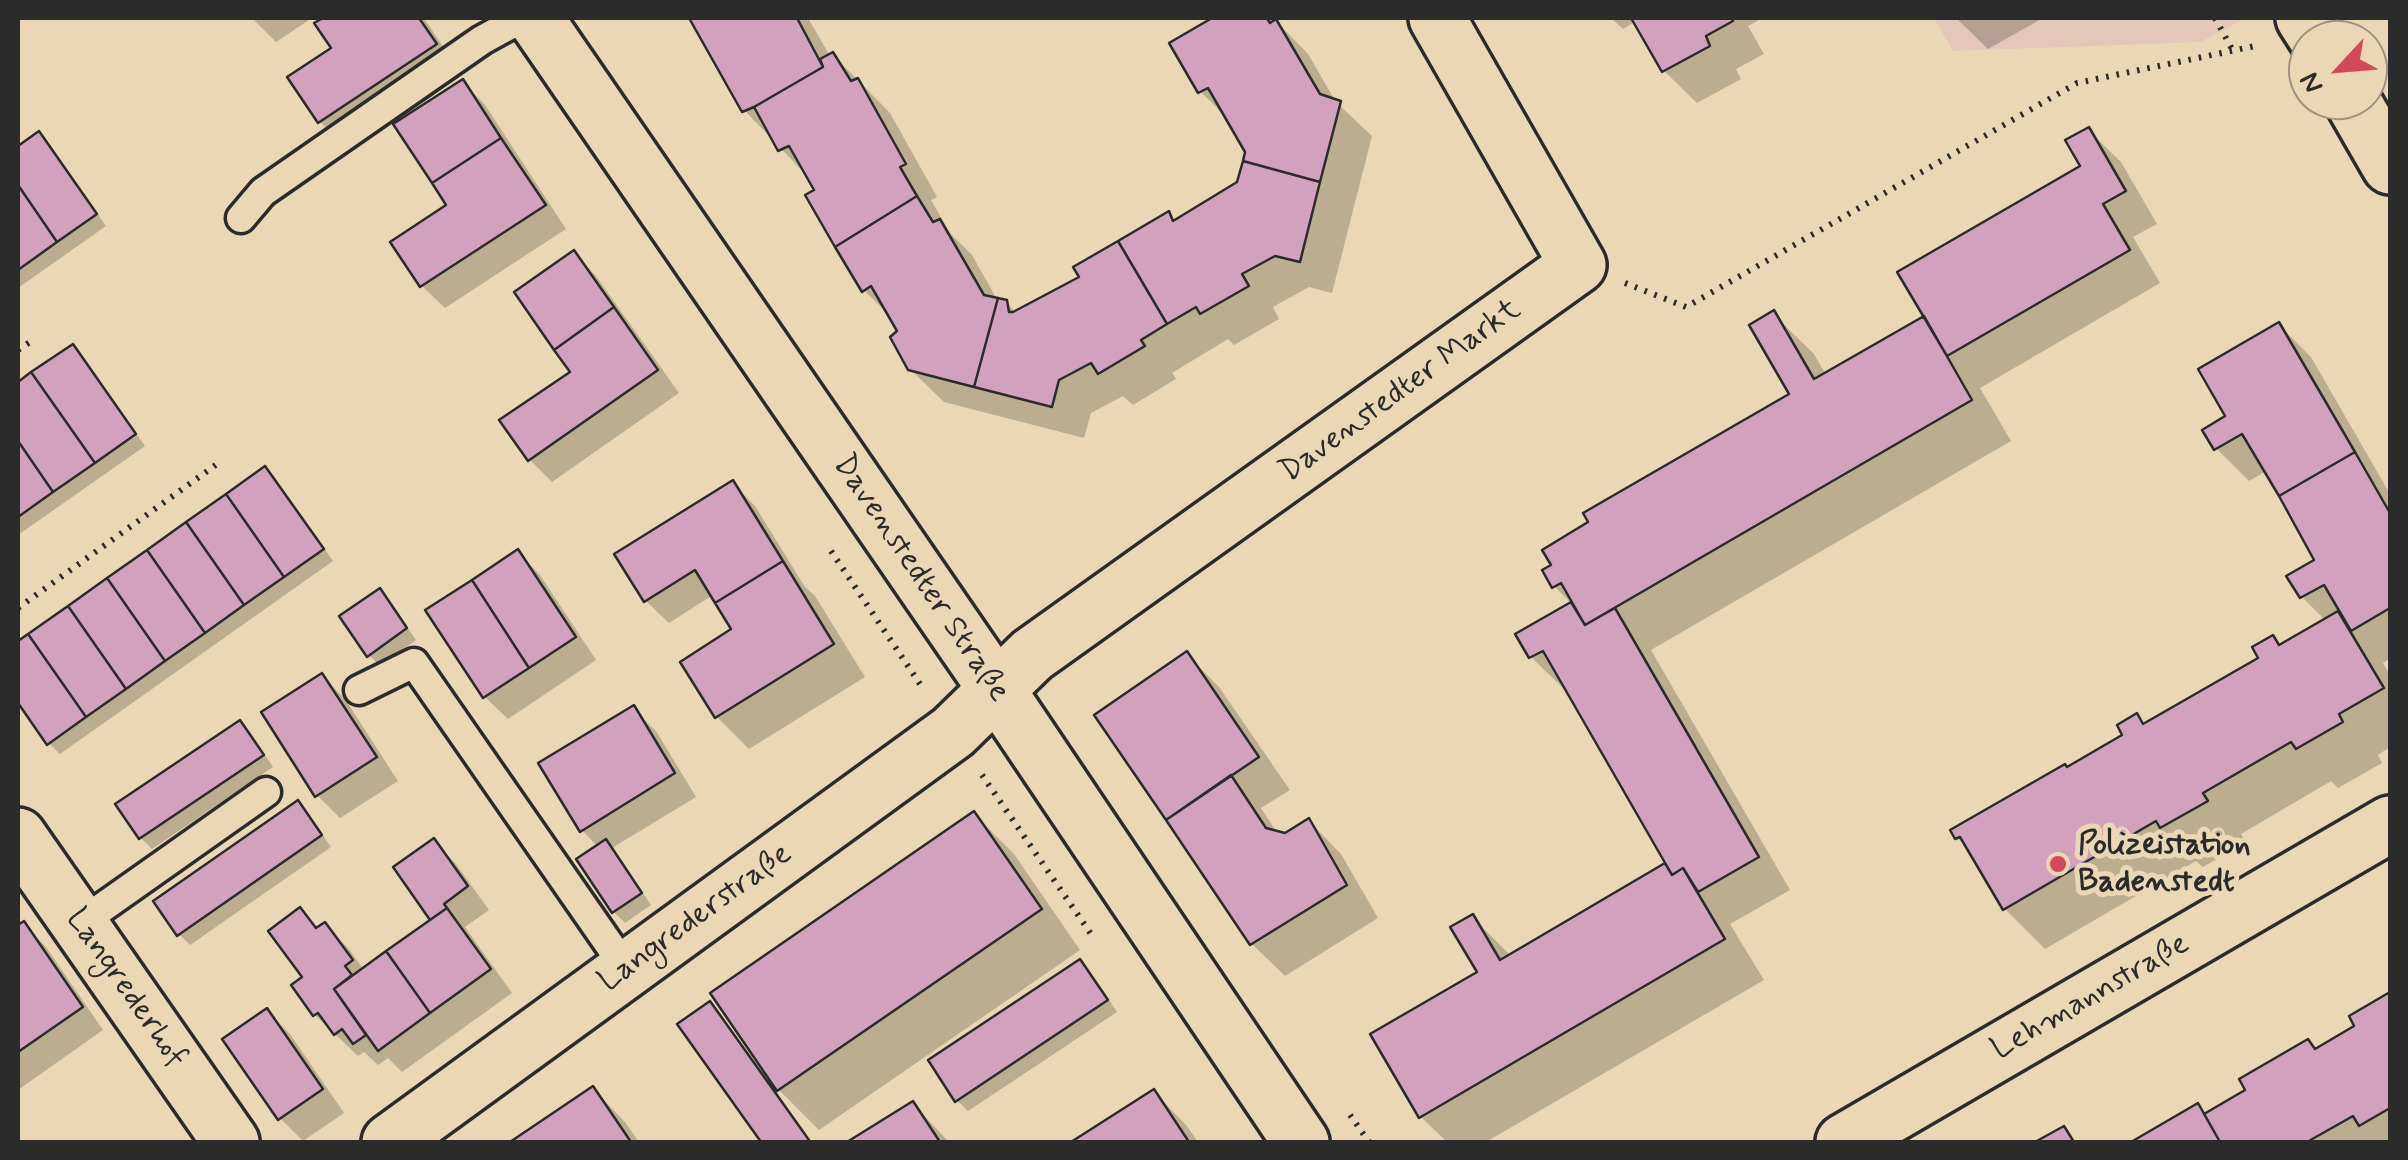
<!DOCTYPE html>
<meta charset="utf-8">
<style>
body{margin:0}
#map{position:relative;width:2408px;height:1160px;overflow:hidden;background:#ebd7b5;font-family:Mynerve,sans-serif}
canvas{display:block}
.frame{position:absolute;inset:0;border:20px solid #2b2b2b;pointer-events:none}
.north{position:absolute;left:2288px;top:20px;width:100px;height:100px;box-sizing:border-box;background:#ebd7b5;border:2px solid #9e927e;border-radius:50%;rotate:244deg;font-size:28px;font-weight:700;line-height:40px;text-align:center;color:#2b2b2b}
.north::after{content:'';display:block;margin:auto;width:35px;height:45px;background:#d1495b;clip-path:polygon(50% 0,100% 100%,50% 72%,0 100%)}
</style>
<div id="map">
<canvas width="2408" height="1160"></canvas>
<div class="frame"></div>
<div class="north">N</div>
</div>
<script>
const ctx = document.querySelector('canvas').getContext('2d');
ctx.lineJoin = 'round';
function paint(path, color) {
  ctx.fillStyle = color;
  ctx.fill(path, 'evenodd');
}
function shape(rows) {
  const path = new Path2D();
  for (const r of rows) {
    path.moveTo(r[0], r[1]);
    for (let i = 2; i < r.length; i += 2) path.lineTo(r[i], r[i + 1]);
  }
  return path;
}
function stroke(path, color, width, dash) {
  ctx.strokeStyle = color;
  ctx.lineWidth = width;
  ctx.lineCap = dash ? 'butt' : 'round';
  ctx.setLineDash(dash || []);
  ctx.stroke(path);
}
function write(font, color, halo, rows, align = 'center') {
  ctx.font = font + ' Mynerve,sans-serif';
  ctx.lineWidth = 10;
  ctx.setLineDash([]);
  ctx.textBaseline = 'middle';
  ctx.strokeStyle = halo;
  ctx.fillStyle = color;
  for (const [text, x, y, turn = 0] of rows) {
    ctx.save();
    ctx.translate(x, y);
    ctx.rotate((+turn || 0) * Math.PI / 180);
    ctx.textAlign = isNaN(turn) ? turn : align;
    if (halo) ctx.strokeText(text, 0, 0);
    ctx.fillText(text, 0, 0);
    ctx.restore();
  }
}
paint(shape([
 [1934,18,2246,18,2201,42,1953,51]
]), '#e4c7b8');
paint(shape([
 [252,18,312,18,276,42],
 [314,18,424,18,457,68,342,144,320,122,334,48],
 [689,18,808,18,830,56,833,55,890,113,937,197,931,200,950,233,972,255,998,301,1006,302,1016,313,1082,278,1168,214,1176,222,1239,183,1248,152,1231,122,1200,91,1173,43,1217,18,1273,18,1308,54,1336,102,1372,136,1332,293,1309,287,1273,307,1279,319,1234,345,1228,339,1172,373,1176,379,1133,405,1123,396,1091,413,1084,438,944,402,910,369,901,331,894,320,864,290,811,180,744,110,696,25],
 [1611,18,1763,18,1748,26,1764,54,1736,69,1741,79,1697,103,1664,71,1636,21,1623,29],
 [1956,18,2043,18,1988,49],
 [463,82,485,105,566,229,445,308,422,286,394,242,449,206],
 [2088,130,2121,162,2157,224,2133,237,2160,283,1980,388,2011,441,1651,650,1790,890,1730,924,1764,980,1486,1142,1447,1142,1421,1117,1373,1035,1480,973,1472,917,1511,956,1669,864,1567,687,1564,689,1531,657,1572,604,1554,586,1792,395,1773,314,1814,354,1826,375,1927,317,2084,167],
 [39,134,50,145,106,226,18,288,18,149],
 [574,253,596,276,679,393,552,482,530,460,573,372],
 [2279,325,2311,357,2390,494,2390,659,2383,663,2390,675,2390,747,2378,755,2382,763,2338,788,2331,781,2241,834,2246,842,2203,867,2196,861,2045,949,2005,909,1971,851,1957,837,2126,736,2137,716,2146,725,2261,659,2272,638,2281,647,2326,621,2302,597,2318,561,2266,471,2249,481,2216,448,2229,417],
 [72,347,83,358,145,446,18,535,18,385],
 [265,469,276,480,333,561,60,754,49,743,18,699,18,644],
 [732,483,755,506,805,587,815,596,865,677,749,749,717,717,735,630,713,595,669,623,646,601],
 [517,552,540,575,596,660,508,719,485,697],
 [379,591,390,602,416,640,380,666,369,655],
 [1186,654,1219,687,1290,790,1261,808,1278,834,1285,835,1309,821,1341,854,1378,918,1285,976,1252,944,1098,715],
 [322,676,345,699,398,781,340,818,317,795],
 [633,709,656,731,696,797,612,848,651,905,625,923,614,912,598,847,582,830],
 [240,723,251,734,273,767,152,849,141,838],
 [298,804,309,815,331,847,190,945,179,934],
 [974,814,1014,854,1080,950,819,1130,779,1090,713,994],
 [434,841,456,864,489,910,465,927,512,993,402,1072,388,1058,378,1065,364,1052,358,1056,315,1015,295,985,305,978,300,910,319,930,325,925,348,948,364,970,433,921],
 [23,924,46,947,103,1030,18,1090,18,928],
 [1080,962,1091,973,1117,1012,968,1111,957,1100],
 [2390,995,2390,1142,2136,1142,2197,1107,2206,1115,2316,1051,2358,1027,2352,1017],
 [267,1011,290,1034,344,1113,303,1141,280,1118],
 [593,1089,625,1122,639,1142,514,1142],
 [1154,1092,1186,1125,1198,1142,1076,1142],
 [913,1104,949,1142,852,1142]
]), '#0003');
const building = shape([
 [323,18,419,18,437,44,318,123,287,77,331,48,314,23,323,18],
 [689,18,797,18,823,67,754,107,742,112,689,18],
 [1212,18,1267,18,1270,23,1276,19,1320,94,1341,101,1320,182,1243,161,1245,152,1208,88,1198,93,1169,43,1212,18],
 [1631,18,1731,18,1733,21,1706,36,1710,46,1662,72,1631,18],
 [833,52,851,81,858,78,906,164,900,167,917,196,835,247,805,195,814,190,789,146,778,151,754,107,823,67,820,59,833,52],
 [463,79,501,138,432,183,393,124,463,79],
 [2089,127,2126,191,2103,204,2130,250,1947,356,1897,272,2080,166,2065,140,2089,127],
 [39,131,97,214,57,242,18,185,18,146,39,131],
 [501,138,546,205,420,287,390,242,446,205,432,183,501,138],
 [1243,161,1320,182,1300,262,1275,256,1242,274,1249,286,1200,314,1196,307,1167,324,1118,241,1169,211,1173,221,1237,182,1243,161],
 [18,185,57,242,18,270,18,185],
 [917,196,933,222,940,219,984,295,998,298,974,387,908,370,890,337,897,331,871,286,862,292,835,247,917,196],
 [1118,241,1167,324,1141,340,1145,346,1098,374,1091,363,1059,380,1052,407,974,387,998,298,1007,300,1009,312,1013,312,1079,277,1073,267,1118,241],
 [574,250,614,307,554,350,514,292,574,250],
 [614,307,658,370,528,461,499,420,570,372,554,350,614,307],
 [1774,310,1814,379,1924,316,1972,400,1585,625,1561,583,1552,588,1542,570,1551,565,1542,550,1588,522,1583,513,1789,394,1749,325,1774,310],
 [2279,322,2355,452,2279,496,2242,434,2214,450,2202,430,2225,416,2198,369,2279,322],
 [73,344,136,434,95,463,31,372,73,344],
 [31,372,95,463,53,492,18,441,18,382,31,372],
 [18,441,53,492,18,517,18,441],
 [2355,452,2390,513,2390,608,2351,631,2324,585,2300,598,2286,576,2314,560,2279,496,2355,452],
 [265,466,324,549,284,577,226,494,265,466],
 [733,480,783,561,715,603,695,570,644,602,614,554,733,480],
 [226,494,284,577,244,605,186,522,226,494],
 [186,522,244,605,205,633,147,550,186,522],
 [518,549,576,637,529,668,472,580,518,549],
 [147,550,205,633,165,661,107,578,147,550],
 [783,561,834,644,715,718,680,662,731,629,715,603,783,561],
 [107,578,165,661,126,689,68,606,107,578],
 [472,580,529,668,483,698,425,610,472,580],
 [380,588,407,628,367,657,339,616,380,588],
 [1571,602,1585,625,1615,608,1759,857,1698,892,1683,868,1672,875,1543,651,1529,658,1515,634,1571,602],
 [68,606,126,689,86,717,28,634,68,606],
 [2338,611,2384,688,2339,714,2343,722,2296,749,2291,742,2203,793,2208,801,2160,828,2156,821,2003,910,1960,837,1955,839,1950,830,2065,764,2067,767,2122,735,2117,725,2137,713,2143,724,2258,658,2252,647,2273,635,2279,645,2338,611],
 [28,634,86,717,47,745,18,703,18,641,28,634],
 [1187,651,1259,757,1166,820,1094,715,1187,651],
 [322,673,377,757,315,797,261,712,322,673],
 [634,705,675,773,580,832,538,763,634,705],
 [240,720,264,755,139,839,115,804,240,720],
 [1231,775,1266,828,1285,833,1309,818,1347,885,1250,945,1166,820,1231,775],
 [298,800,322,835,177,936,153,901,298,800],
 [974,811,1042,909,777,1091,710,993,974,811],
 [434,838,468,886,444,904,447,908,430,920,393,867,434,838],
 [606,839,642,893,612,913,576,859,606,839],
 [1665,863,1672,875,1683,868,1725,939,1419,1118,1370,1034,1477,972,1450,927,1473,914,1500,960,1665,863],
 [300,907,316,928,325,922,353,960,345,966,352,975,334,989,366,1035,353,1044,342,1029,334,1035,318,1013,313,1016,291,985,302,977,268,931,300,907],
 [447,908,491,969,430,1013,386,951,447,908],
 [24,921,83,1007,18,1052,18,925,24,921],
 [386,951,430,1013,378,1051,334,989,386,951],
 [1080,959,1108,1000,955,1102,928,1060,1080,959],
 [2390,992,2390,1108,2359,1126,2353,1116,2307,1142,2220,1142,2204,1114,2245,1090,2239,1079,2308,1039,2315,1049,2354,1026,2349,1016,2390,992],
 [710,1001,809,1140,806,1142,761,1142,677,1024,710,1001],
 [267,1008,323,1089,278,1120,222,1039,267,1008],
 [593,1086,631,1142,510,1142,593,1086],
 [1154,1089,1189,1142,1071,1142,1154,1089],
 [913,1101,940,1142,847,1142,913,1101],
 [2198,1103,2220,1142,2131,1142,2198,1103],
 [2064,1126,2074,1142,2035,1142,2064,1126]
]);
paint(building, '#d2a1be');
stroke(building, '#2b2b2b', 2.5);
const service = shape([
 [241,218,263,192,482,40,522,18],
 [359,690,414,663,627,970],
 [79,924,266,792]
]);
const minor = shape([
 [2304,18,2318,40],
 [2352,100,2390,166],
 [18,836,231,1142],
 [390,1142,953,732,1032,655,1578,265,1437,18],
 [1844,1142,2390,824]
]);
const tertiary = shape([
 [535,18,997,690,1301,1142]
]);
stroke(service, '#2b2b2b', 35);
stroke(minor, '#2b2b2b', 62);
stroke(tertiary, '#2b2b2b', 62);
stroke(shape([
 [2215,18,2232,49],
 [1625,283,1686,307,2077,83,2260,45],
 [18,350,30,342],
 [831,551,924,690],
 [18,608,217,464],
 [982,775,1091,934],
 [1350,1115,1369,1142]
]), '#2b2b2b', 6, [2.5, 8]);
stroke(service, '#ebd7b5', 28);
stroke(minor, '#ebd7b5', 55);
stroke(tertiary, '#ebd7b5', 55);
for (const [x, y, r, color] of [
 [2058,864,10,"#d1495b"]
]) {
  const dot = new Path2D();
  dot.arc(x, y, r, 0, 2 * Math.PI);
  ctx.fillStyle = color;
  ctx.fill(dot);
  stroke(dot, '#ebd7b5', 4);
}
write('32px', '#2b2b2b', '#ebd7b5', [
 ["Davenstedter Markt",1401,392,-36],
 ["Davenstedter Straße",920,579,56],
 ["Langrederstraße",696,919,-36],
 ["Langrederhof",125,989,55],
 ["Lehmannstraße",2091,998,-30]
]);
write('bold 32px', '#2b2b2b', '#ebd7b5', [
 ["Polizeistation",2078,846],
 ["Badenstedt",2078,883]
], 'left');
</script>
